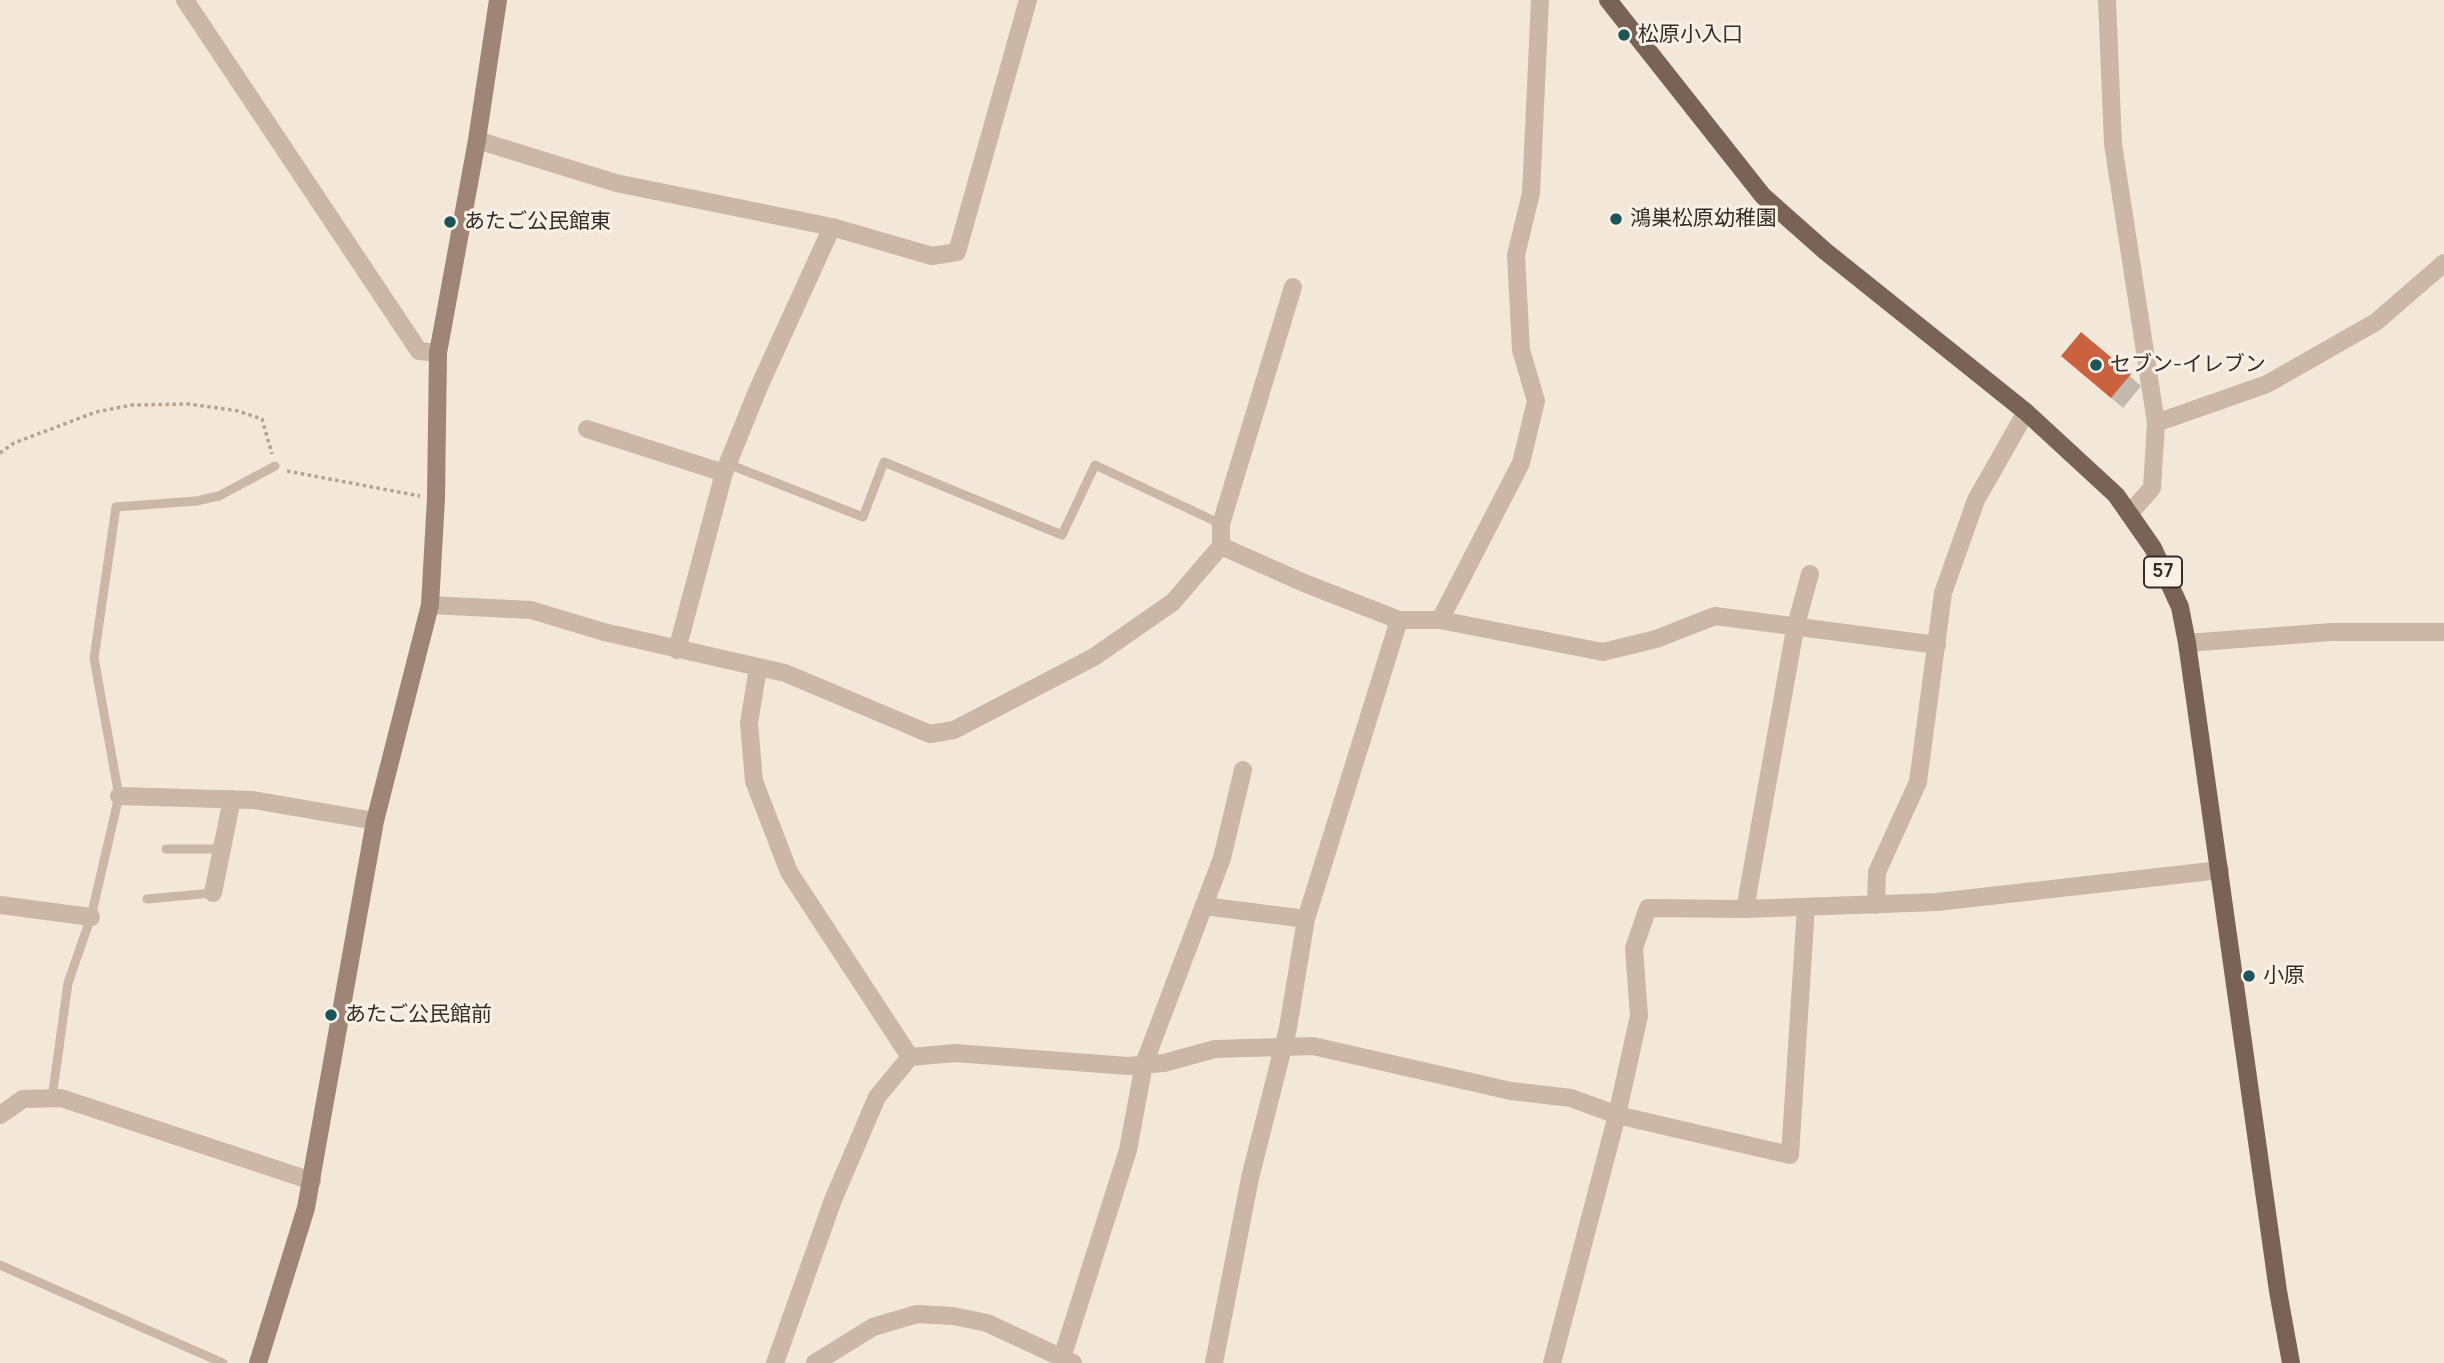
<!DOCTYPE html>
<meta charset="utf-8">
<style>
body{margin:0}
canvas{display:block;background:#f3e7da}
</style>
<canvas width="2444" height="1363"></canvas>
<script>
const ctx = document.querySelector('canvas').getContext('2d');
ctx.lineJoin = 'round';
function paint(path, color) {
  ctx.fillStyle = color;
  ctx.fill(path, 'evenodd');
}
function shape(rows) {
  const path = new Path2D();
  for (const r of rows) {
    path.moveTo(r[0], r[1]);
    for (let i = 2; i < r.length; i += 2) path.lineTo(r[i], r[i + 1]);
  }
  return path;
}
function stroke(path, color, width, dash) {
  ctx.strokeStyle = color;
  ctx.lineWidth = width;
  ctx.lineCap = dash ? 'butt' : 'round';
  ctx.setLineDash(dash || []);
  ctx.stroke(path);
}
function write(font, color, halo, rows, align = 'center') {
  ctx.font = font + ' Manrope,"Noto Sans JP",sans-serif';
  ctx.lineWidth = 6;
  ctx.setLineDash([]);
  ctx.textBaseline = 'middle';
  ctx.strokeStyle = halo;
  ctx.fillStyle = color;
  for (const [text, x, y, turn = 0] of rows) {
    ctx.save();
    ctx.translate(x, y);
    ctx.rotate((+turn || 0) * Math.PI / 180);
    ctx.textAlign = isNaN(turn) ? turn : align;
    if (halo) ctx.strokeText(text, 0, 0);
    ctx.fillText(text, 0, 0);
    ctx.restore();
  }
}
paint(shape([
 [2082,334,2141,386,2123,408,2075,367]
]), '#0003');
paint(shape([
 [2081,332,2131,374,2111,398,2061,356]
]), '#cb623f');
stroke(shape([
 [0,453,14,443,96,412,132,405,189,404,238,411,262,419,272,454],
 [287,471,420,496]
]), '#b7a18f', 3.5, [3.5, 3.5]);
stroke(shape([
 [728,464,863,517,884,462,1062,535,1095,465,1221,524],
 [166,849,222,849],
 [147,899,213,893],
 [52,1098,68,983,91,917,119,796,94,658,116,507,196,501,219,496,275,466],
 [0,1265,223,1363]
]), '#cbb7a5', 9);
stroke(shape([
 [185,0,419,351,438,353],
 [2107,0,2113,144,2156,423,2152,488,2129,514],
 [477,140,616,183,832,227,932,256,957,252,1028,0],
 [1293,287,1221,524,1221,546,1304,583,1399,620],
 [2156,423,2267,384,2376,322,2444,263],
 [587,429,724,473],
 [430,605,531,610,604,632,785,673,930,734,954,730,1094,657,1173,602,1221,546],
 [1440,620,1521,463,1536,401,1521,350,1516,255,1531,193,1540,0],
 [2187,643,2331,632,2444,632],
 [677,650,724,473,758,389,832,227],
 [758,668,749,723,754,781,789,872,910,1057],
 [119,796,253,800,375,821],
 [213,893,232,799],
 [0,905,91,917],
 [1876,905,1877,872,1918,782,1943,593,1976,500,2026,412],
 [1204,906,1306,919],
 [1745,909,1795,629,1810,574],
 [0,1115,23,1099,61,1098,312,1181],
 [1062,1358,1128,1150,1144,1064,1222,858,1243,770],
 [775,1363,833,1200,877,1097,910,1057,955,1053,1128,1066,1164,1063,1215,1049,1313,1046,1511,1091,1571,1098,1617,1115,1790,1155,1806,907],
 [815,1363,873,1327,917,1314,953,1316,987,1323,1073,1363],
 [1214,1363,1250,1178,1288,1028,1306,919,1399,620,1440,620,1603,652,1656,639,1715,616,1937,645],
 [1552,1363,1617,1115,1639,1016,1634,948,1648,908,1745,909,1937,902,2220,870]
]), '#cbb7a5', 18);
stroke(shape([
 [258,1363,306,1208,375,821,430,605,436,498,438,353,477,140,498,0]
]), '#9f8576', 18);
stroke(shape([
 [1608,0,1763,196,1825,251,2026,412,2116,495,2153,548,2180,607,2187,643,2278,1291,2291,1363]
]), '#796357', 18);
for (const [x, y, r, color] of [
 [1624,35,7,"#1b555a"],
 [1616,219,7,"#1b555a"],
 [450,222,7,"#1b555a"],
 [2096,365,7,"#1b555a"],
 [2249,976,7,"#1b555a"],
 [331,1015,7,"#1b555a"]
]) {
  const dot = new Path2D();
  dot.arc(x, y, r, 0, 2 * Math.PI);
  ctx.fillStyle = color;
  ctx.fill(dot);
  stroke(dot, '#faf1e6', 2.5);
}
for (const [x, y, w] of [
 [2163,572,38]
]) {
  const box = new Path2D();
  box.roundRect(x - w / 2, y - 15.5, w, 31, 5);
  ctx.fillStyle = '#faf1e6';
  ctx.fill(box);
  stroke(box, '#362c27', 2);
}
write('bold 19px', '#362c27', null, [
 ["57",2163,572]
]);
write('21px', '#362c27', '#faf1e6', [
 ["松原小入口",1638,35],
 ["鴻巣松原幼稚園",1630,219],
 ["あたご公民館東",464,222],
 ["セブン-イレブン",2110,365],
 ["小原",2263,976],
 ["あたご公民館前",345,1015]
], 'left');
</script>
